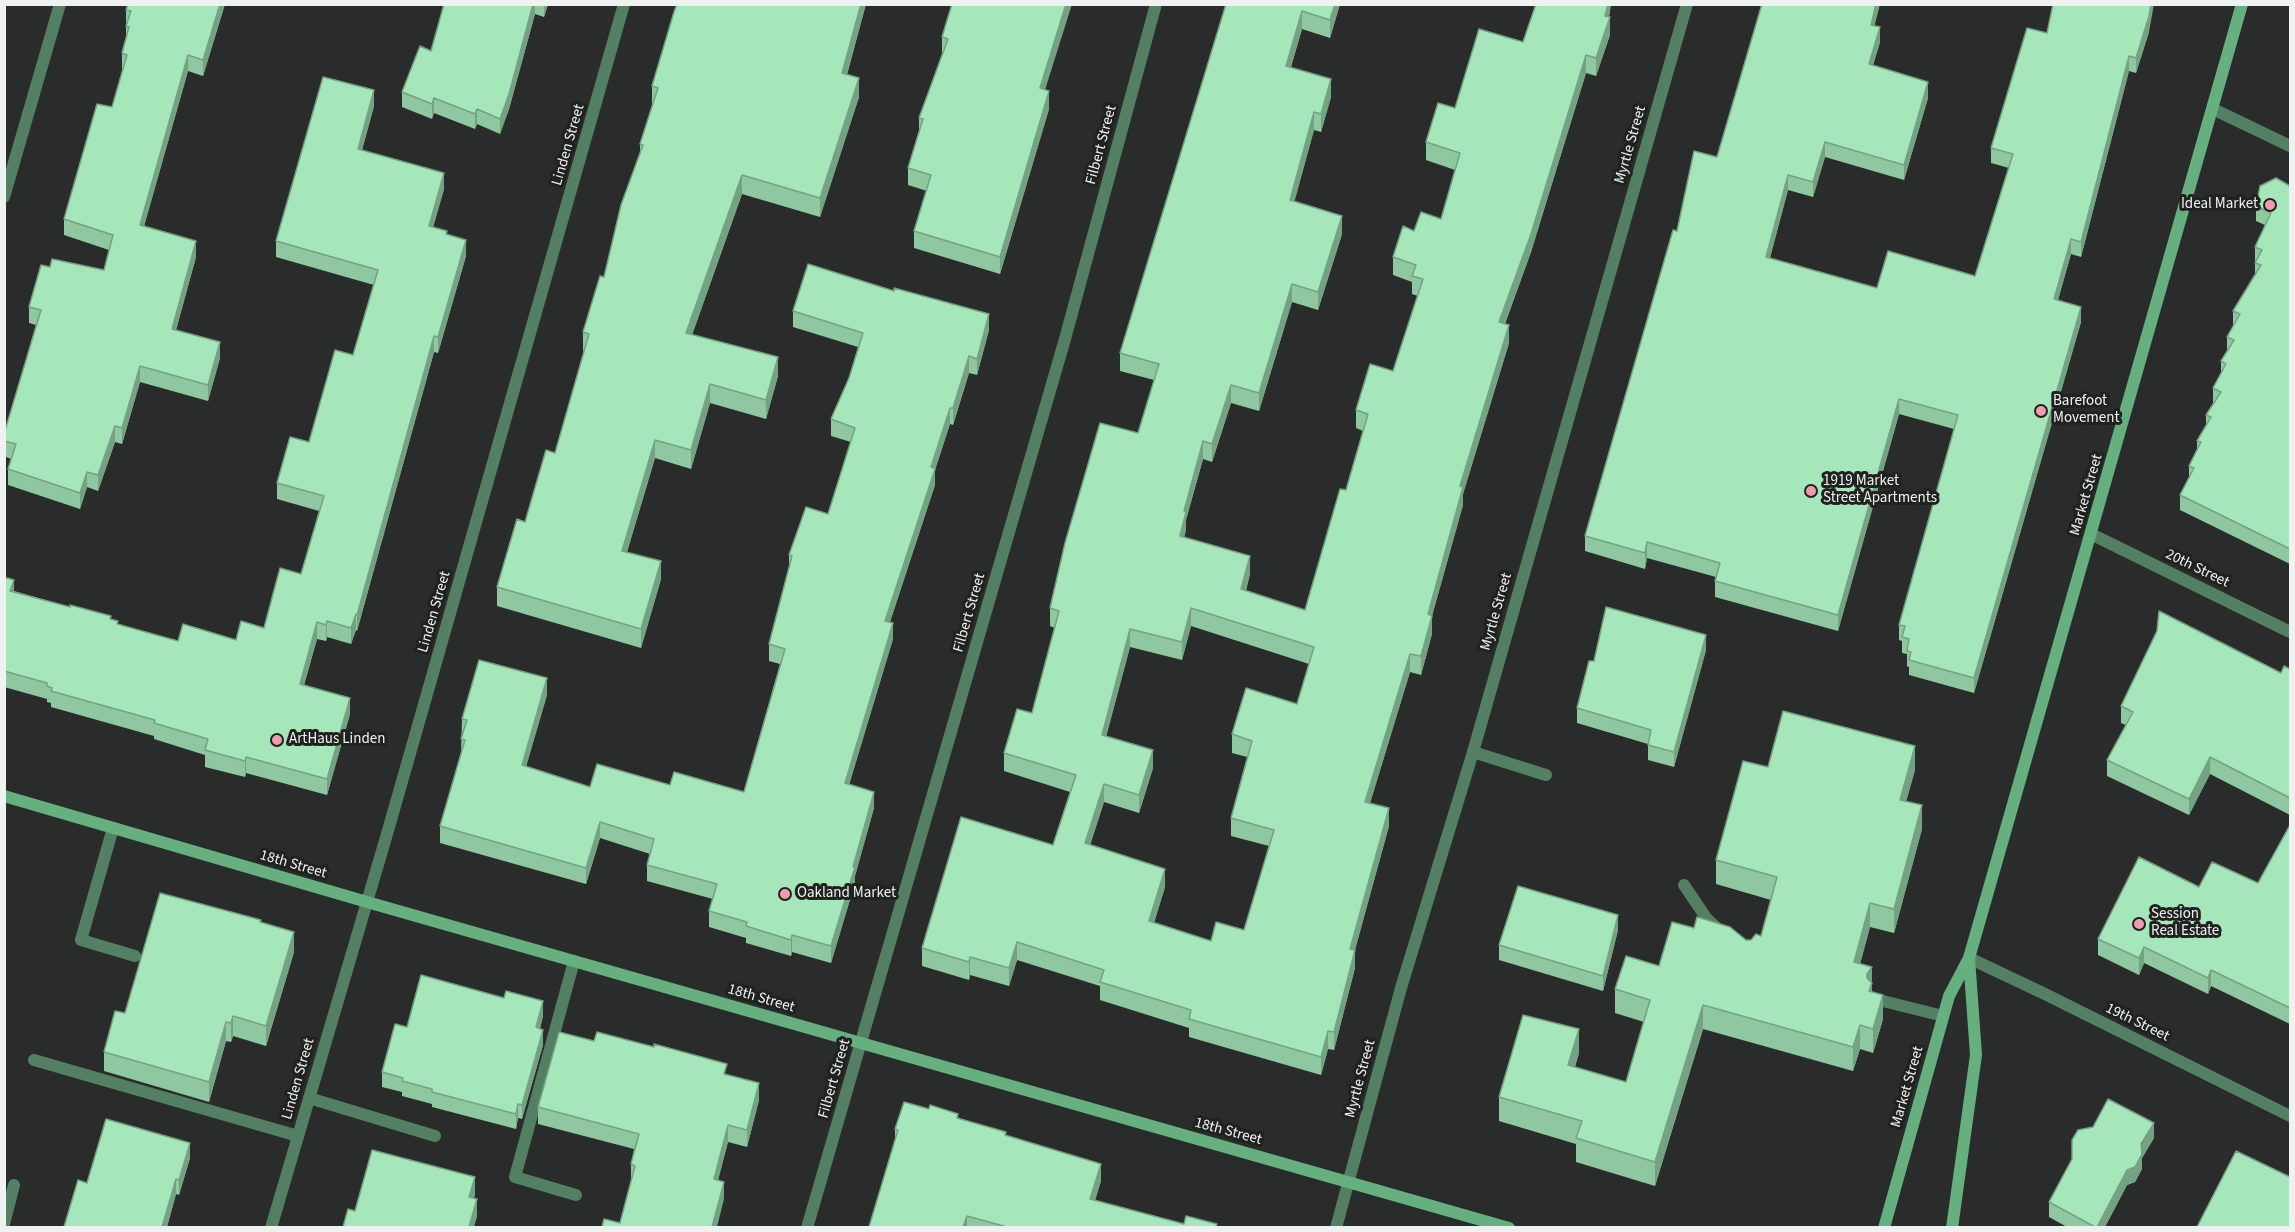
<!DOCTYPE html>
<style>
body{margin:0}
#map{position:relative;width:2295px;height:1232px;overflow:hidden;background:#292c2a;font-family:"Source Sans 3",sans-serif}
canvas{display:block}
.frame{position:absolute;inset:0;border:6px solid #f0f2f1;pointer-events:none}
</style>
<div id="map">
<canvas width="2295" height="1232"></canvas>
<div class="frame"></div>
</div>
<script>
const ctx = document.querySelector('canvas').getContext('2d');
ctx.lineJoin = 'round';
function shape(rows) {
  const path = new Path2D();
  for (const r of rows) {
    path.moveTo(r[0], r[1]);
    for (let i = 2; i < r.length; i += 2) path.lineTo(r[i], r[i + 1]);
  }
  return path;
}
function stroke(path, color, width, dash) {
  ctx.strokeStyle = color;
  ctx.lineWidth = width;
  ctx.lineCap = dash ? 'butt' : 'round';
  ctx.setLineDash(dash || []);
  ctx.stroke(path);
}
function paint(path, color) {
  ctx.fillStyle = color;
  ctx.fill(path, 'evenodd');
}
function write(font, color, halo, rows, align = 'center') {
  ctx.font = font + ' "Source Sans 3",sans-serif';
  ctx.lineWidth = 6;
  ctx.setLineDash([]);
  ctx.textBaseline = 'middle';
  ctx.strokeStyle = halo;
  ctx.fillStyle = color;
  for (const [text, x, y, turn = 0] of rows) {
    ctx.save();
    ctx.translate(x, y);
    ctx.rotate((+turn || 0) * Math.PI / 180);
    ctx.textAlign = isNaN(turn) ? turn : align;
    if (halo) ctx.strokeText(text, 0, 0);
    ctx.fillText(text, 0, 0);
    ctx.restore();
  }
}
stroke(shape([
 [1473,752,1546,775],
 [113,828,81,940,135,956],
 [1684,885,1707,919,1720,931],
 [574,961,515,1177,576,1195],
 [1875,999,1943,1016],
 [34,1060,298,1136],
 [309,1098,435,1136],
 [4,1224,14,1185]
]), '#538062', 12);
stroke(shape([
 [2213,109,2290,146],
 [4,197,60,4],
 [2091,534,2290,632],
 [1969,958,2045,994,2290,1116],
 [271,1228,387,834,624,4],
 [807,1228,1065,339,1156,4],
 [1336,1228,1401,988,1473,752,1687,4]
]), '#538062', 12);
stroke(shape([
 [4,796,367,902,1509,1228],
 [1884,1228,1949,996,1969,958,2242,4],
 [1952,1228,1976,1055,1969,958]
]), '#66b080', 12);
paint(shape([
 [128,4,225,4,203,76,188,71,144,226,196,257,176,330,220,358,208,401,140,382,122,444,115,442,98,491,87,487,80,509,8,485,8,469,11,459,4,456,4,434,36,325,29,323,29,307,50,267,104,270,109,250,64,235,64,219,112,107,123,69,122,69,122,53,126,38,126,10],
 [444,4,548,4,544,17,535,14,509,109,500,134,477,124,475,129,434,113,432,119,402,107,402,92,431,51],
 [677,4,866,4,847,75,859,97,820,217,742,194,692,335,778,376,766,419,710,403,691,469,655,458,627,552,661,579,641,648,497,606,497,587,555,453,584,351,583,351,583,332,604,277,640,153,640,144,652,105,652,86],
 [952,4,1045,90,1049,109,1000,274,914,248,914,231,927,191,908,185,908,168,919,131,919,118,942,54,942,37],
 [1226,4,1340,4,1330,38,1302,29,1291,67,1331,97,1321,132,1314,130,1294,202,1342,234,1318,310,1292,302,1259,411,1231,403,1212,462,1203,459,1186,520,1186,530,1184,538,1250,574,1246,591,1305,610,1346,490,1363,431,1356,428,1356,410,1393,371,1418,296,1412,294,1412,282,1393,275,1393,257,1414,231,1441,219,1455,170,1426,160,1426,142,1455,108,1523,42,1536,4,1611,4,1609,17,1610,35,1596,76,1586,73,1531,252,1505,324,1509,343,1463,494,1463,505,1432,616,1432,634,1421,675,1410,672,1370,803,1389,826,1355,950,1355,968,1334,1050,1328,1049,1321,1075,1189,1037,1189,1028,1100,1000,1100,986,1017,960,1009,986,970,975,969,980,922,966,922,948,1053,845,1070,792,1004,771,1004,753,1032,713,1055,628,1050,626,1050,608,1138,433,1154,380,1120,371,1120,353],
 [1191,626,1309,664,1297,704,1232,734,1232,753,1247,757,1231,818,1231,836,1269,846,1244,930,1211,941,1154,923,1165,887,1090,845,1104,802,1139,813,1153,768,1106,736,1130,647,1182,660],
 [1762,4,1880,4,1874,26,1880,42,1873,65,1928,98,1904,180,1825,157,1813,197,1788,190,1770,258,1877,288,1975,276,2009,168,1991,163,1991,148,2047,33,2149,32,2136,73,2129,71,2081,257,2071,254,2058,300,2081,322,1974,693,1909,675,1909,667,1907,666,1907,654,1902,653,1902,641,1899,640,1899,625,1954,429,1899,414,1838,631,1715,597,1715,581,1716,577,1647,558,1645,569,1585,551,1585,536,1677,231,1717,157],
 [374,106,362,150,444,189,433,227,447,235,466,256,438,353,434,352,357,631,356,630,351,644,327,637,326,641,317,639,304,685,350,714,327,795,246,773,245,777,205,767,205,755,154,739,154,736,51,707,51,703,47,702,47,699,4,687,4,577,14,591,111,619,118,624,178,641,236,640,264,628,301,574,319,511,277,499,277,483,309,442,353,355,374,285,276,257,276,241],
 [2290,186,2290,564,2180,510,2180,495,2189,478,2189,466,2197,449,2197,441,2206,426,2206,415,2213,403,2213,388,2221,373,2221,361,2227,351,2227,337,2233,326,2233,311,2255,274,2255,247,2265,225,2256,221,2256,206],
 [793,311,989,330,977,375,969,373,953,425,950,424,935,470,935,485,890,622,893,639,849,784,874,808,855,876,855,883,831,963,792,952,791,956,746,943,746,938,709,927,709,911,713,899,647,881,647,865,650,854,600,838,586,884,440,843,440,826,461,753,462,719,547,695,526,766,590,787,670,785,744,792,780,664,769,661,769,644,789,568,789,555,828,514,851,442,831,436,831,419,849,378,858,347,793,327],
 [1706,650,1674,767,1648,760,1648,744,1577,723,1577,708,1594,661],
 [2290,669,2290,815,2210,774,2189,815,2107,776,2107,760,2126,725,2121,723,2121,706,2281,673],
 [1768,767,1915,770,1906,801,1922,829,1894,933,1870,927,1860,964,1883,1019,1873,1053,1860,1049,1853,1071,1703,1029,1655,1186,1576,1162,1576,1144,1499,1121,1499,1097,1579,1053,1575,1067,1626,1082,1644,1022,1615,1013,1615,989,1659,966,1694,928,1746,940,1751,940,1761,936,1771,900,1716,884,1716,860],
 [2290,825,2290,1024,2211,986,2208,994,2144,963,2139,975,2098,955,2098,939,2199,887,2258,883],
 [261,923,294,952,266,1046,233,1036,231,1042,226,1041,209,1102,104,1071,104,1052,125,1013],
 [1618,930,1603,991,1499,960,1499,945],
 [543,1016,540,1029,543,1045,522,1119,518,1118,516,1129,432,1107,432,1104,402,1096,402,1092,382,1087,382,1072],
 [594,1041,727,1074,759,1100,747,1147,728,1142,718,1180,724,1199,620,1223,631,1181,631,1164,634,1149,538,1124,538,1107],
 [958,1118,1006,1135,1101,1181,1095,1200,1184,1224,1217,1227,869,1227,895,1140,895,1129],
 [2154,1138,2142,1158,2142,1169,2135,1182,2127,1185,2105,1227,2067,1227,2049,1217,2049,1202],
 [190,1158,179,1195,176,1194,167,1227,64,1227,87,1183]
]), '#8ec7a0');
paint(shape([
 [220,4,225,4,203,76,203,60],
 [533,4,535,4,535,14,509,109,500,134,500,119],
 [544,4,548,4,544,17],
 [861,4,866,4,842,92,842,73],
 [1066,4,1072,4,1040,106,1040,88],
 [1335,4,1340,4,1330,38,1330,20],
 [1608,4,1611,4,1607,26,1610,17,1610,35,1596,76,1596,58],
 [1876,4,1880,4,1871,40,1871,25],
 [2151,4,2154,4,2149,32,2136,73,2136,58],
 [1302,11,1302,29,1286,84,1286,66],
 [1880,27,1880,42,1869,79,1869,64],
 [188,55,188,71,140,241,140,225],
 [1586,55,1586,73,1531,252,1499,340,1499,322],
 [2129,56,2129,71,2081,257,2081,242],
 [859,78,859,97,820,217,820,198],
 [1331,79,1331,97,1321,132,1321,114],
 [1928,82,1928,98,1904,180,1904,165],
 [374,90,374,106,358,165,358,149],
 [1049,91,1049,109,1000,274,1000,257],
 [434,98,434,113,432,119,432,104],
 [477,109,477,124,475,129,475,114],
 [1314,112,1314,130,1290,218,1290,200],
 [1825,142,1825,157,1813,197,1813,182],
 [444,173,444,189,429,242,429,226],
 [742,175,742,194,686,352,686,333],
 [1788,175,1788,190,1766,272,1766,257],
 [1342,216,1342,234,1318,310,1318,292],
 [2071,239,2071,254,2054,314,2054,299],
 [466,240,466,256,438,353,438,337],
 [196,241,196,257,172,345,172,329],
 [1292,284,1292,302,1259,411,1259,393],
 [2081,307,2081,322,1974,693,1974,678],
 [989,314,989,330,977,375,977,359],
 [1509,325,1509,343,1463,494,1463,505,1432,616,1432,634,1421,675,1421,656,1428,614,1460,486],
 [434,336,434,352,357,631,357,615],
 [220,342,220,358,208,401,208,385],
 [969,356,969,373,953,425,953,408],
 [778,357,778,376,766,419,766,400],
 [140,366,140,382,122,444,122,428],
 [710,384,710,403,691,469,691,450],
 [1231,385,1231,403,1212,462,1212,444],
 [1899,399,1899,414,1838,631,1838,615],
 [950,408,950,424,935,470,935,485,885,637,885,621,931,467],
 [115,426,115,442,98,491,98,475],
 [655,440,655,458,622,569,622,551],
 [1203,441,1203,459,1186,520,1186,530,1180,555,1180,536,1184,511],
 [87,472,87,487,80,509,80,493],
 [1647,542,1647,558,1645,569,1645,553],
 [1250,556,1250,574,1241,607,1241,589],
 [661,561,661,579,641,648,641,629],
 [14,580,14,596,10,591],
 [1191,608,1191,626,1182,660,1182,642],
 [356,614,356,630,351,644,351,628],
 [327,621,327,637,326,641,326,625],
 [317,622,317,639,300,700,300,684],
 [893,623,893,639,845,799,845,783],
 [1130,629,1130,647,1102,753,1102,735],
 [1706,635,1706,650,1674,767,1674,752],
 [1410,654,1410,672,1365,820,1365,802],
 [547,678,547,695,522,781,522,765],
 [350,698,350,714,327,795,327,779],
 [1915,746,1915,770,1900,824,1900,800],
 [1153,750,1153,768,1139,813,1139,795],
 [246,757,246,773,245,777,245,761],
 [2210,757,2210,774,2189,815,2189,799],
 [1104,784,1104,802,1085,861,1085,843],
 [874,792,874,808,855,876,855,883,831,963,831,946],
 [1922,805,1922,829,1894,933,1894,909],
 [1389,808,1389,826,1350,967,1350,949],
 [600,822,600,838,586,884,586,868],
 [1165,869,1165,887,1149,939,1149,921],
 [1870,903,1870,927,1854,986,1854,962],
 [1618,915,1618,930,1603,991,1603,976],
 [294,932,294,952,266,1046,266,1026],
 [792,935,792,952,791,956,791,940],
 [1017,942,1017,960,1009,986,1009,968],
 [2144,947,2144,963,2139,975,2139,958],
 [1355,950,1355,968,1334,1050,1334,1032],
 [970,957,970,975,969,980,969,962],
 [1872,967,1872,1007,1867,974],
 [2211,970,2211,986,2208,994,2208,978],
 [1883,995,1883,1019,1873,1053,1873,1029],
 [543,1001,543,1016,536,1042,536,1027],
 [1703,1005,1703,1029,1655,1186,1655,1162],
 [233,1016,233,1036,231,1042,231,1023],
 [226,1022,226,1041,209,1102,209,1082],
 [1860,1025,1860,1049,1853,1071,1853,1047],
 [1579,1029,1579,1053,1568,1089,1568,1065],
 [543,1030,543,1045,522,1119,522,1105],
 [1328,1031,1328,1049,1321,1075,1321,1057],
 [759,1083,759,1100,747,1147,747,1130],
 [518,1104,518,1118,516,1129,516,1114],
 [2154,1123,2154,1138,2142,1158,2142,1169,2135,1182,2127,1185,2105,1227,2097,1227,2127,1170],
 [728,1125,728,1142,714,1196,714,1179],
 [190,1143,190,1158,179,1195,179,1180],
 [1101,1164,1101,1181,1090,1217,1090,1199],
 [475,1177,475,1195,469,1215,469,1197],
 [176,1179,176,1194,167,1227,162,1227],
 [724,1182,724,1199,717,1227,712,1227],
 [477,1199,477,1217,474,1227,469,1227],
 [967,1216,967,1227,963,1227]
]), '#74a282');
const building = shape([
 [128,4,220,4,203,60,188,55,140,225,196,241,172,329,220,342,208,385,140,366,122,428,115,426,98,475,87,472,80,493,8,469,16,444,4,441,4,434,41,310,29,307,41,265,50,267,52,259,104,270,113,235,64,219,97,104,112,107,127,55,122,53,129,27,126,26,131,11,126,10,128,4],
 [444,4,533,4,509,94,500,119,477,109,475,114,434,98,432,104,402,92,420,46,431,51,444,4],
 [677,4,861,4,842,73,859,78,820,198,742,175,686,333,778,357,766,400,710,384,691,450,655,440,622,551,661,561,641,629,497,587,517,519,525,522,546,450,555,453,589,334,583,332,600,276,604,277,621,205,643,145,640,144,658,88,652,86,674,12,677,4],
 [952,4,1066,4,1040,88,1049,91,1000,257,914,231,931,175,908,168,923,119,919,118,948,39,942,37,952,4],
 [1226,4,1335,4,1330,20,1302,11,1286,66,1331,79,1321,114,1314,112,1290,200,1342,216,1318,292,1292,284,1259,393,1231,385,1212,444,1203,441,1184,511,1186,512,1180,536,1250,556,1241,589,1305,610,1340,489,1346,490,1368,414,1356,410,1370,364,1393,371,1423,279,1412,276,1416,265,1393,257,1403,226,1414,231,1421,212,1441,219,1460,153,1426,142,1438,103,1455,108,1479,29,1523,42,1536,4,1608,4,1605,16,1610,17,1596,58,1586,55,1531,234,1499,322,1509,325,1460,486,1463,487,1428,614,1432,616,1421,656,1410,654,1365,802,1389,808,1350,949,1355,950,1334,1032,1328,1031,1321,1057,1189,1019,1191,1010,1100,982,1104,970,1017,942,1009,968,970,957,969,962,922,948,961,817,1053,845,1076,775,1004,753,1017,709,1032,713,1059,611,1050,608,1065,543,1100,423,1138,433,1159,364,1120,353,1226,4],
 [1191,608,1314,647,1297,704,1246,688,1232,734,1252,741,1231,818,1274,830,1244,930,1216,922,1211,941,1149,921,1165,869,1085,843,1104,784,1139,795,1153,750,1102,735,1130,629,1182,642,1191,608],
 [1762,4,1876,4,1871,25,1880,27,1869,64,1928,82,1904,165,1825,142,1813,182,1788,175,1766,257,1877,288,1888,251,1975,276,2013,154,1991,148,2027,28,2047,33,2053,4,2151,4,2149,16,2136,58,2129,56,2081,242,2071,239,2054,299,2081,307,1974,678,1909,660,1911,652,1907,651,1909,639,1902,637,1905,626,1899,625,1958,415,1899,399,1838,615,1715,581,1720,563,1647,542,1645,553,1585,536,1673,230,1677,231,1694,151,1717,157,1762,4],
 [323,77,374,90,358,149,444,173,429,226,447,231,446,234,466,240,438,337,434,336,357,615,356,614,351,628,327,621,326,625,317,622,300,684,350,698,327,779,246,757,245,761,205,750,208,739,154,723,155,720,51,691,52,688,47,686,47,683,4,671,4,577,14,580,10,591,70,607,70,605,111,616,110,619,118,621,117,624,178,641,183,624,236,640,241,621,264,628,280,568,301,574,324,496,277,483,290,437,309,442,335,350,353,355,378,270,276,241,323,77],
 [2276,178,2290,186,2290,549,2180,495,2194,468,2189,466,2201,442,2197,441,2211,417,2206,415,2221,392,2213,388,2226,364,2221,361,2234,340,2227,337,2240,314,2233,311,2261,265,2255,263,2262,250,2255,247,2271,213,2256,206,2260,186,2276,178],
 [808,264,894,291,894,288,989,314,977,359,969,356,953,408,950,408,931,467,935,469,885,621,893,623,845,783,874,792,853,867,855,867,831,946,792,935,791,940,746,926,747,922,709,911,717,884,647,865,654,839,600,822,586,868,440,826,465,740,461,739,467,720,462,719,479,660,547,678,522,765,590,787,597,764,670,785,674,772,744,792,785,649,769,644,792,556,789,555,806,507,828,514,855,428,831,419,849,378,863,333,793,311,808,264],
 [1606,607,1706,635,1674,752,1648,745,1651,730,1577,708,1589,661,1594,661,1606,607],
 [2159,611,2281,673,2284,666,2290,669,2290,798,2210,757,2189,799,2107,760,2133,712,2121,706,2157,631,2159,611],
 [1783,711,1915,746,1900,800,1922,805,1894,909,1870,903,1854,962,1872,967,1867,974,1867,978,1872,983,1869,991,1883,995,1873,1029,1860,1025,1853,1047,1703,1005,1655,1162,1576,1138,1582,1121,1499,1097,1523,1015,1579,1029,1568,1065,1626,1082,1650,1000,1615,989,1626,956,1659,966,1672,922,1694,928,1697,917,1730,927,1746,940,1751,940,1756,934,1761,936,1777,877,1716,860,1743,761,1768,767,1783,711],
 [2290,825,2290,1008,2211,970,2208,978,2144,947,2139,958,2098,939,2139,857,2199,887,2212,862,2258,883,2290,825],
 [1518,886,1618,915,1603,976,1499,945,1518,886],
 [160,893,261,920,260,922,294,932,266,1026,233,1016,231,1023,226,1022,209,1082,104,1052,115,1011,125,1013,160,893],
 [421,975,504,998,506,991,543,1001,536,1027,543,1030,522,1105,518,1104,516,1114,432,1092,432,1089,402,1081,403,1078,382,1072,395,1024,407,1027,421,975],
 [559,1032,594,1041,597,1032,654,1047,654,1044,727,1064,724,1074,759,1083,747,1130,728,1125,714,1179,724,1182,712,1227,602,1227,604,1219,620,1223,635,1166,631,1164,639,1134,538,1107,559,1032],
 [2108,1099,2154,1123,2141,1144,2142,1154,2135,1167,2127,1170,2097,1227,2095,1227,2049,1202,2072,1159,2072,1140,2078,1130,2093,1127,2108,1099],
 [904,1102,929,1109,930,1105,958,1114,957,1118,1006,1132,1005,1135,1101,1164,1090,1199,1184,1224,1186,1216,1217,1224,1216,1227,1007,1227,967,1216,963,1227,869,1227,898,1130,895,1129,904,1102],
 [106,1119,190,1143,179,1180,176,1179,162,1227,64,1227,78,1180,87,1183,106,1119],
 [372,1150,475,1177,469,1197,477,1199,469,1227,343,1227,348,1209,355,1211,372,1150],
 [2236,1151,2290,1177,2290,1227,2197,1227,2236,1151]
]);
paint(building, '#a5e7ba');
stroke(building, '#74a282', 1.5);
for (const [x, y, r, color] of [
 [2270,205,6,"#f29aae"],
 [2041,411,6,"#f29aae"],
 [1811,491,6,"#f29aae"],
 [277,740,6,"#f29aae"],
 [785,894,6,"#f29aae"],
 [2139,924,6,"#f29aae"]
]) {
  const dot = new Path2D();
  dot.arc(x, y, r, 0, 2 * Math.PI);
  ctx.fillStyle = color;
  ctx.fill(dot);
  stroke(dot, '#202220', 2);
}
write('15px', '#f0f2f1', '#202220', [
 ["Linden Street",569,145,-74],
 ["Filbert Street",1102,145,-75],
 ["Myrtle Street",1631,145,-74],
 ["Market Street",2087,495,-74],
 ["20th Street",2197,569,26],
 ["Linden Street",435,612,-74],
 ["Myrtle Street",1497,612,-74],
 ["Filbert Street",970,613,-74],
 ["18th Street",293,865,16],
 ["18th Street",761,999,16],
 ["19th Street",2137,1023,26],
 ["Linden Street",299,1079,-74],
 ["Filbert Street",835,1079,-74],
 ["Myrtle Street",1361,1079,-75],
 ["Market Street",1908,1087,-74],
 ["18th Street",1228,1132,15]
]);
write('15px', '#f0f2f1', '#202220', [
 ["Ideal Market",2258,205,"right"],
 ["Barefoot",2053,402],
 ["Movement",2053,419],
 ["1919 Market",1823,482],
 ["Street Apartments",1823,499],
 ["ArtHaus Linden",289,740],
 ["Oakland Market",797,894],
 ["Session",2151,915],
 ["Real Estate",2151,932]
], 'left');
</script>
